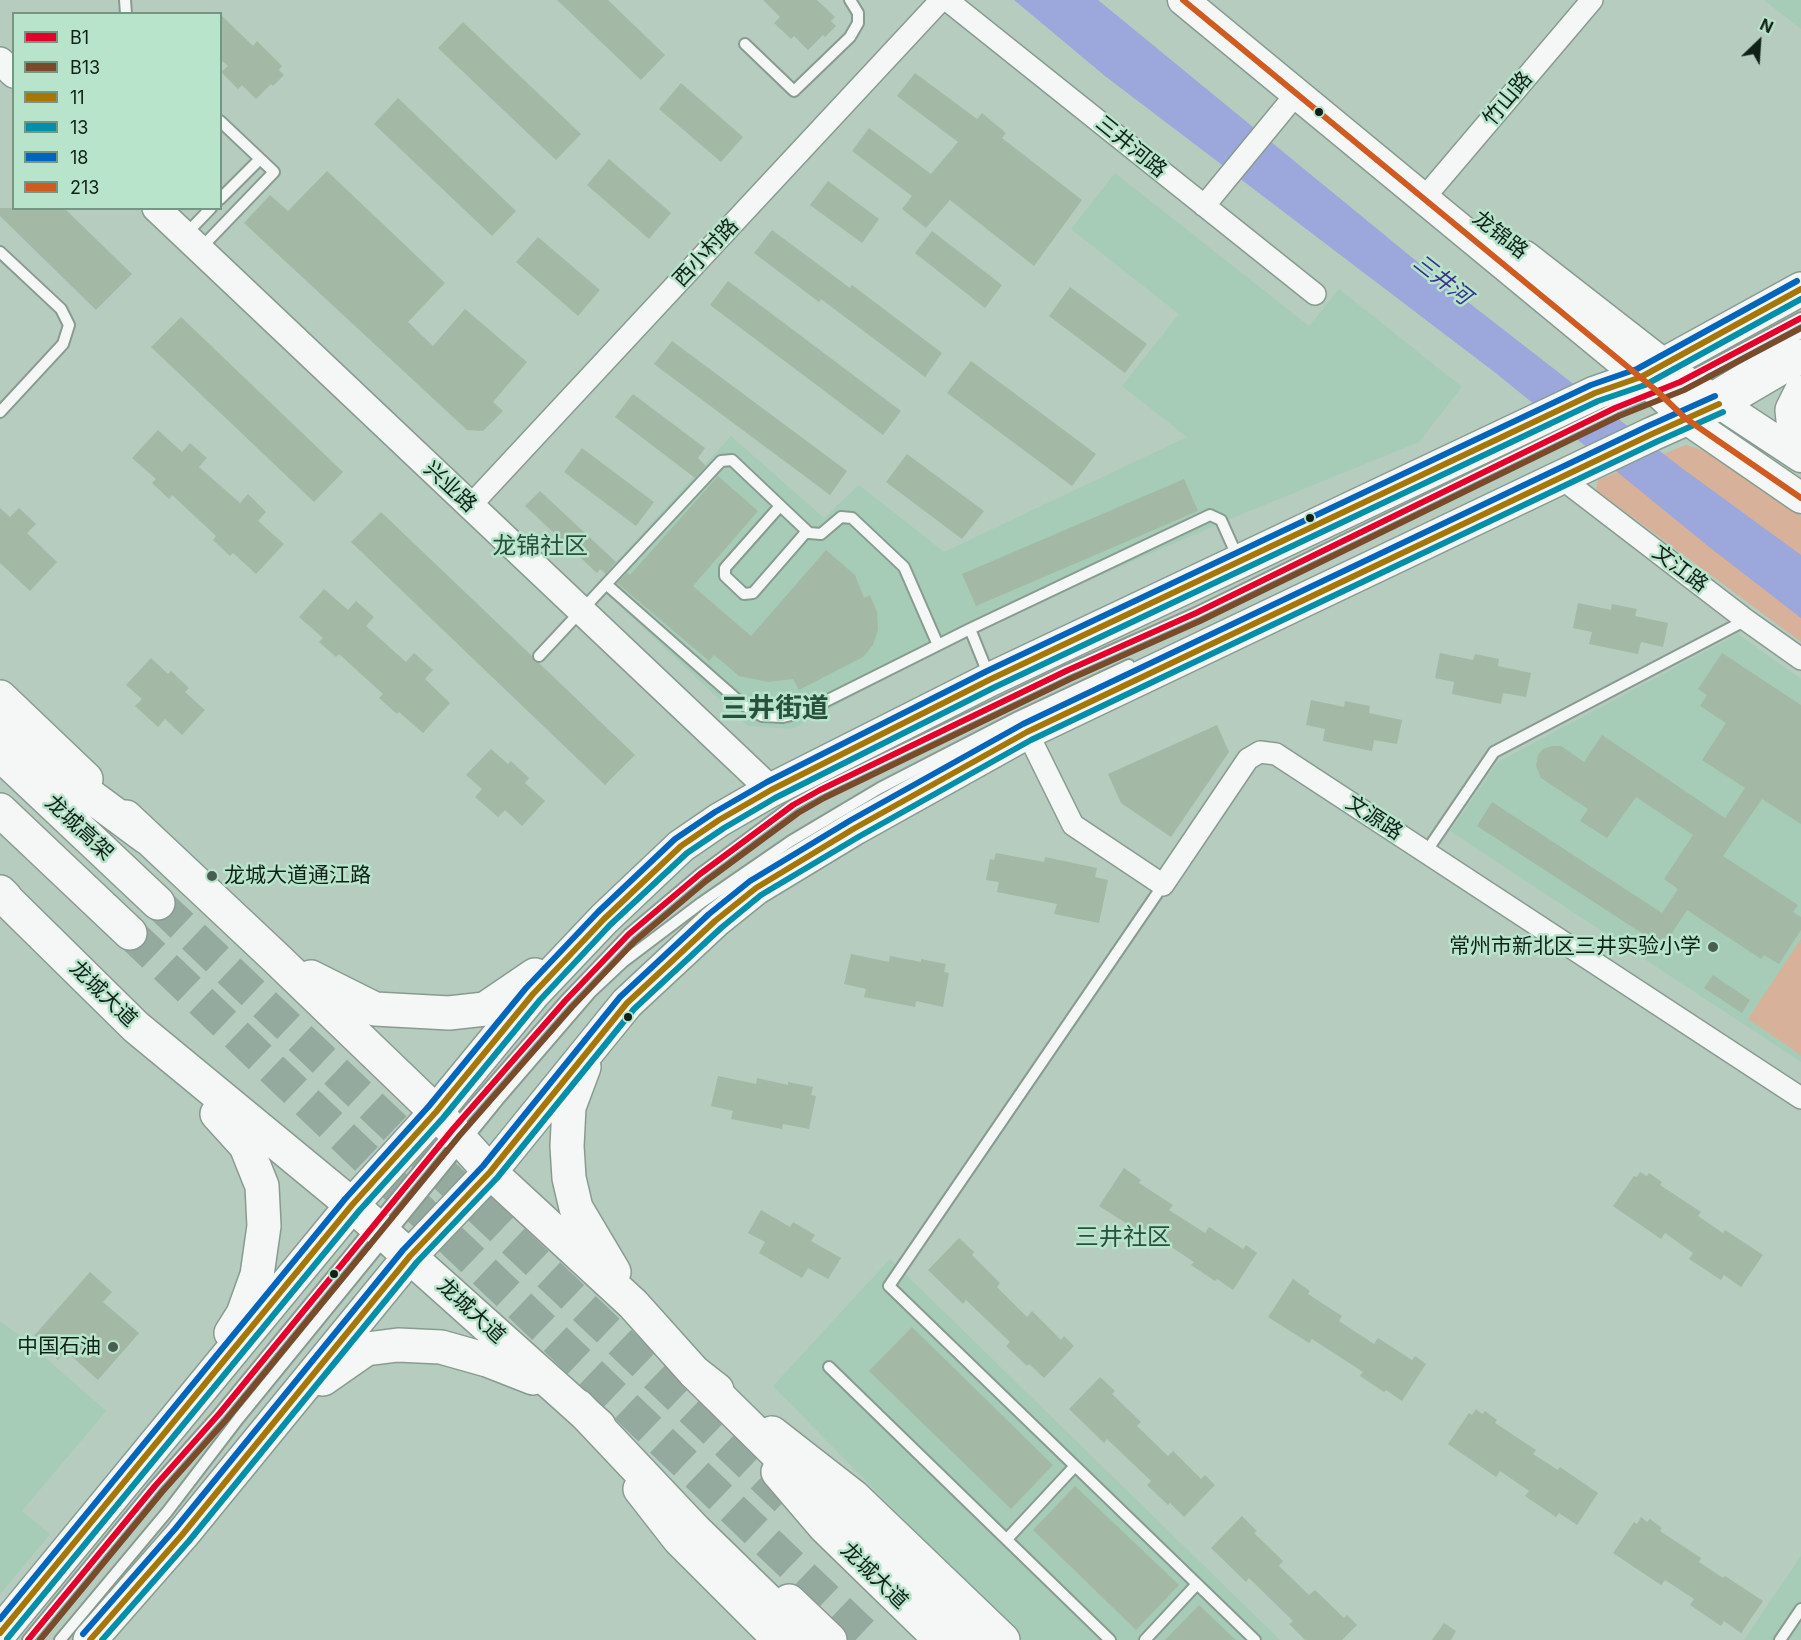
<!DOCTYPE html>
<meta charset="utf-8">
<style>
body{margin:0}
#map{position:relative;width:1801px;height:1640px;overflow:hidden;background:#b5ccbf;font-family:Inter,sans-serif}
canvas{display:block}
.legend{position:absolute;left:12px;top:12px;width:210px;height:198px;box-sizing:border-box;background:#b8e4cb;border:2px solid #759683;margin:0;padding:8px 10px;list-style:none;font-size:18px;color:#102118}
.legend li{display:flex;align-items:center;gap:12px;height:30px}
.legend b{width:30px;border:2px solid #759683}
.north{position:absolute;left:1729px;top:12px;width:60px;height:60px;-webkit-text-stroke:4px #b8e4cb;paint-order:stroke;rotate:25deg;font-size:16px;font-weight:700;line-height:24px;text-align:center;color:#102118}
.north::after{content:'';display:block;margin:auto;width:21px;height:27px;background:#102118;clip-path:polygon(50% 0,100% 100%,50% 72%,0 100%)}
</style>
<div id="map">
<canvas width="1801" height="1640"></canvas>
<ul class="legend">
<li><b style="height:8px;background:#e4002b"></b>B1</li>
<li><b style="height:8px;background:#7a4b2a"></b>B13</li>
<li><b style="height:8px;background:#a67708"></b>11</li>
<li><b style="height:8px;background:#038eaa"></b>13</li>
<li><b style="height:8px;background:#0065bd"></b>18</li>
<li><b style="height:8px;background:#d05b20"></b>213</li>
</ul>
<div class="north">N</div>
</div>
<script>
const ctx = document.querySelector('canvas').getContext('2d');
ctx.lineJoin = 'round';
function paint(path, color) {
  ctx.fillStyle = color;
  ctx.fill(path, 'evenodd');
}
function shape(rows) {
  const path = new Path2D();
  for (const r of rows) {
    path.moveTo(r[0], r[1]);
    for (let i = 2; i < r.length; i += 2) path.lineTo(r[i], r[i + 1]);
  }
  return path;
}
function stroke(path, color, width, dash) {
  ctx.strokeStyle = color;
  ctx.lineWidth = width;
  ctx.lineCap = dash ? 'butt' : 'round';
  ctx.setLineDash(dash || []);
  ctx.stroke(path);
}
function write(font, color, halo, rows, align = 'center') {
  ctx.font = font + ' Inter,"Noto Sans SC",sans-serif';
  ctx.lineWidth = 5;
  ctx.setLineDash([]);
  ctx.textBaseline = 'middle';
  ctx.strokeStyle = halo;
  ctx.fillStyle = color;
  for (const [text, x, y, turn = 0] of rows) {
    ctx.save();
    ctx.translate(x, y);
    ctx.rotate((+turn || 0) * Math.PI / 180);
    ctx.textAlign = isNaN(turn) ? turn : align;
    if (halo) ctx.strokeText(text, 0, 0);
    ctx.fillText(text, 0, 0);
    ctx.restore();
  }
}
paint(shape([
 [1764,0,1801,0,1801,29],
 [1115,173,1309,326,1339,289,1462,387,1419,442,1242,514,979,628,792,729,748,726,596,584,731,436,824,518,859,485,944,552,1187,437,1122,386,1179,314,1071,229],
 [1738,634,1801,679,1801,1062,1450,831,1498,762],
 [890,1259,1280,1640,1022,1640,773,1386],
 [0,1321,24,1339,106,1411,22,1511,50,1534,0,1594],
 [1801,1556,1801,1640,1744,1640]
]), '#a6ccb7');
paint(shape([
 [1686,445,1712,453,1801,516,1801,642,1596,490,1598,480],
 [1801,939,1801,1055,1748,1019]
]), '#d7b19a');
paint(shape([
 [1014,0,1098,0,1437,278,1679,466,1801,555,1801,618,1708,546,1497,374,1105,76]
]), '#9ca7db');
paint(shape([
 [557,0,608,0,665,55,641,80],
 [763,0,817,0,835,17,831,21,836,26,825,37,823,35,808,50,794,36,791,39,774,23,780,17],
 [220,14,253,46,257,41,282,66,279,70,284,75,273,86,271,84,256,99,242,85,238,89,221,72,228,66,220,59],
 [463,22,581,134,556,160,438,48],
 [915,73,977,119,982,113,1006,133,1002,138,1082,200,1034,266,950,200,926,228,902,209,912,196,852,151,869,128,931,174,958,142,897,96],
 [681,83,743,137,721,162,659,109],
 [398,98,516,211,492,236,374,124],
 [609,159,671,213,649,239,587,185],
 [327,171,445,283,408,322,433,346,465,309,527,362,493,402,503,411,483,431,467,430,244,223,270,195,288,211],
 [828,181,879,219,862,243,810,205],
 [0,208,64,208,132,274,96,310,0,216],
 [772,230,850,288,852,285,942,353,925,377,821,299,819,302,754,253],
 [932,231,1002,285,985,308,915,253],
 [538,237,600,290,578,316,516,262],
 [728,281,901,411,883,435,710,305],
 [1070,287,1147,344,1125,373,1049,316],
 [181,317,343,472,314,502,151,347],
 [672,341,847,471,830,495,654,364],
 [971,361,1096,454,1072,486,947,393],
 [633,394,705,448,698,458,706,466,695,478,615,417],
 [158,430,182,452,190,443,207,458,199,467,240,503,248,494,266,512,258,521,284,544,256,574,233,553,230,556,213,540,216,536,172,495,169,499,152,483,156,479,132,458],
 [582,448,654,502,636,526,564,472],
 [907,454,984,511,962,539,886,482],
 [718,476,758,511,693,586,751,636,826,550,855,575,864,598,870,595,877,612,878,630,873,645,863,657,799,690,793,679,768,682,739,676,714,655,709,661,617,583,627,573,630,575],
 [1184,479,1198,511,976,606,962,574],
 [540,491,616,562,606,574,600,569,597,573,525,506],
 [0,508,10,517,19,508,36,524,27,533,57,562,30,591,0,563],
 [381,512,532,656,534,661,539,663,635,755,605,785,351,542],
 [324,589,348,610,356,601,374,617,366,626,406,662,414,653,433,670,425,679,450,703,423,733,399,712,397,714,379,698,383,694,339,654,336,657,319,642,323,638,299,617],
 [1578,603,1611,610,1612,604,1637,609,1635,616,1668,623,1663,647,1641,642,1638,654,1589,644,1592,632,1573,628],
 [1440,653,1473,660,1475,654,1499,659,1498,666,1531,673,1526,697,1503,693,1501,704,1452,694,1454,682,1435,678],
 [1722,653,1801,705,1801,824,1762,799,1723,856,1798,905,1793,912,1801,917,1801,930,1779,964,1764,955,1761,959,1687,910,1663,947,1477,826,1492,802,1662,913,1678,889,1664,879,1693,835,1636,797,1607,838,1580,821,1588,809,1541,778,1536,766,1538,755,1543,749,1552,746,1561,746,1584,762,1602,735,1725,818,1745,788,1702,760,1726,723,1700,706,1707,695,1698,689],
 [151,658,168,674,171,671,189,688,185,692,205,710,182,735,165,719,158,727,135,706,142,699,126,685],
 [1311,700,1344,707,1345,701,1370,706,1369,713,1402,720,1397,744,1374,740,1372,751,1323,741,1325,729,1306,725],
 [1217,725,1229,752,1171,837,1121,803,1108,774],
 [491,749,508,764,511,761,529,778,525,783,545,801,522,826,505,810,498,817,475,797,482,789,466,775],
 [996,853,1044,862,1045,857,1097,868,1095,877,1108,880,1099,923,1054,914,1057,904,997,892,999,882,986,880,990,859,994,860],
 [851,954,889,962,890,956,921,962,921,959,946,964,944,972,949,973,943,1007,916,1001,915,1007,864,997,866,989,844,984],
 [1713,975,1750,1000,1742,1013,1704,988],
 [718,1076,756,1084,757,1078,788,1085,788,1082,813,1087,811,1095,816,1096,809,1129,783,1124,782,1129,731,1119,733,1111,711,1106],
 [1124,1168,1141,1180,1139,1183,1173,1205,1169,1210,1205,1233,1209,1227,1243,1249,1246,1245,1257,1253,1233,1290,1217,1279,1215,1281,1191,1265,1194,1262,1143,1228,1140,1232,1099,1206],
 [1640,1172,1647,1176,1649,1173,1662,1182,1660,1185,1701,1212,1698,1216,1723,1233,1725,1230,1763,1255,1741,1287,1724,1275,1721,1280,1689,1259,1693,1253,1665,1233,1661,1239,1613,1206,1634,1176,1637,1177],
 [761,1210,790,1227,793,1222,815,1235,811,1241,841,1258,828,1279,808,1268,802,1278,759,1253,765,1242,748,1233],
 [959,1238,974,1252,972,1255,1000,1283,997,1287,1027,1317,1032,1311,1061,1340,1064,1336,1074,1346,1044,1378,1029,1364,1027,1366,1006,1346,1010,1342,966,1300,963,1304,928,1270],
 [90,1272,112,1292,103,1302,139,1333,98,1380,66,1351,58,1360,33,1337],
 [1293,1279,1310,1291,1308,1294,1342,1316,1339,1321,1374,1344,1378,1338,1412,1360,1415,1356,1426,1364,1402,1401,1386,1390,1384,1392,1360,1376,1363,1372,1312,1339,1309,1343,1268,1317],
 [912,1327,1053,1465,1011,1509,869,1371],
 [1100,1377,1115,1391,1112,1394,1141,1422,1137,1426,1168,1456,1173,1451,1201,1479,1205,1475,1215,1485,1184,1517,1170,1503,1168,1505,1147,1485,1151,1481,1107,1439,1104,1443,1069,1409],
 [1476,1409,1482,1414,1485,1411,1497,1420,1495,1423,1536,1450,1533,1454,1558,1470,1560,1467,1598,1493,1577,1525,1559,1513,1556,1517,1525,1496,1529,1491,1500,1471,1496,1477,1448,1444,1469,1413,1472,1415],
 [1075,1486,1179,1585,1136,1630,1033,1530],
 [1242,1516,1257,1531,1254,1533,1283,1561,1279,1566,1309,1595,1315,1590,1344,1618,1347,1615,1357,1625,1342,1640,1305,1640,1289,1624,1293,1621,1249,1578,1246,1582,1211,1548],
 [1641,1517,1647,1522,1650,1519,1662,1528,1660,1531,1701,1558,1699,1562,1723,1578,1725,1576,1763,1601,1741,1633,1724,1621,1721,1626,1690,1605,1694,1599,1665,1580,1661,1585,1613,1553,1634,1522,1637,1524],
 [1199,1605,1236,1640,1165,1640],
 [1444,1623,1456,1631,1451,1640,1432,1640]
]), '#a3b9a5');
stroke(shape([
 [158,903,794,1507],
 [130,933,870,1640]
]), '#94aa9e', 33, [33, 16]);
const service = shape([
 [125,0,126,14],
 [745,44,794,91,850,37,858,23,858,13,850,0],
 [220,199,260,159],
 [186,234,211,208],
 [199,250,274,172,220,121],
 [0,252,61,309,69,325,63,344,0,412],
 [1687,379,1801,318],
 [1706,390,1801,333],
 [780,506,725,568,725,576,744,594,753,593,807,531],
 [606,584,742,704,762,716,783,717,804,712,970,629,1210,515,1221,520,1238,558],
 [970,629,989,676],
 [539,656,721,461,732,460,809,533,821,534,841,517,852,518,904,567,938,645],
 [1426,852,1494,752,1746,620],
 [1163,885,889,1286,1255,1640],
 [829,1367,1110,1640],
 [1007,1539,1075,1466],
 [28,1640,155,1486,219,1414,453,1129,565,1001,629,934,700,874,793,805,820,790,1066,671,1196,613,1615,408,1653,392],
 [60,1640,167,1512,239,1418,498,1100,591,992,623,962,701,903,791,841,880,788,1018,717,1129,665],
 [1145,1640,1197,1584],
 [1780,1640,1801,1609]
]);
const minor = shape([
 [947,0,1315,294],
 [1424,198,1592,0],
 [1204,206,1297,93],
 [1561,478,1746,620,1801,659],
 [470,506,941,0],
 [1027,732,1073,825,1163,885,1248,759,1260,752,1276,754,1801,1098]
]);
const tertiary = shape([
 [0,61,14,74],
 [156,208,771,790]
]);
const secondary = shape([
 [1183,0,1657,391,1685,418,1801,498],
 [1525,256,1684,380,1801,457]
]);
const primary = shape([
 [1801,392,1792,410,1794,430,1801,448],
 [0,697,86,779],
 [126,817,276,958,436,1112,490,1172,633,1304,694,1372,717,1390],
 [0,893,136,1027,352,1205,599,1426],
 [311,977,375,1009,449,1013,485,1009,535,975],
 [584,1067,569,1107,567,1146,569,1178,576,1208,614,1272],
 [217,1114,246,1146,262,1186,264,1226,257,1275,243,1314,231,1333],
 [323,1379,366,1349,398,1345,441,1347,487,1360,533,1378],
 [772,1433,854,1497,1003,1640],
 [778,1472,825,1527,941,1640],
 [640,1489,679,1539,780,1640],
 [789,1601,830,1640],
 [0,1633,352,1205,436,1112,533,994,604,919,681,846,719,820,771,790,991,679,1595,393,1641,377,1801,289],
 [90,1640,182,1535,410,1256,490,1172,627,1003,715,921,756,888,855,828,1027,732,1652,434,1719,404,1801,356]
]);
const trunk = shape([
 [0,723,35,755,146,837],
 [0,754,158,903],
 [0,810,130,933],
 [0,892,5,897],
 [694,1372,966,1640],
 [578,1406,695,1530,808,1640]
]);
stroke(service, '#899b91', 14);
stroke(minor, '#899b91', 24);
stroke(tertiary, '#899b91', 30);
stroke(secondary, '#899b91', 33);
stroke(primary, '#899b91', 36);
stroke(trunk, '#899b91', 36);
stroke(service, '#f4f7f5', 10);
stroke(minor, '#f4f7f5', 21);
stroke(tertiary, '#f4f7f5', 27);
stroke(secondary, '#f4f7f5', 30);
stroke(primary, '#f4f7f5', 33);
stroke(trunk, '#f4f7f5', 33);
stroke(shape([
 [28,1640,155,1486,219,1414,453,1129,565,1001,629,934,700,874,793,805,820,790,1066,671,1196,613,1615,408,1680,382,1801,318]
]), '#e4002b', 6);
stroke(shape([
 [40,1640,162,1492,226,1420,460,1135,572,1007,635,941,706,881,798,813,824,798,1070,679,1200,621,1619,416,1684,390,1801,328]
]), '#7a4b2a', 6);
stroke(shape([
 [0,1633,352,1205,436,1112,533,994,604,919,681,846,719,820,771,790,991,679,1595,393,1641,377,1801,289],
 [90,1640,182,1535,410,1256,490,1172,627,1003,715,921,756,888,855,828,1027,732,1652,434,1719,404]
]), '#a67708', 6);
stroke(shape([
 [7,1639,359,1211,443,1118,540,1000,610,925,687,853,724,828,775,798,995,687,1598,401,1645,385,1801,299],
 [102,1640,189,1541,417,1262,497,1178,634,1009,721,928,761,895,860,836,1031,740,1656,442,1723,412]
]), '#038eaa', 6);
stroke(shape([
 [0,1619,345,1199,429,1106,526,988,598,912,675,839,715,812,767,782,987,671,1591,385,1637,369,1797,281],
 [83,1634,175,1529,403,1250,483,1166,620,997,709,914,750,881,851,820,1023,724,1648,426,1715,396]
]), '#0065bd', 6);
stroke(shape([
 [1183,0,1657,391,1685,418,1801,498]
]), '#d05b20', 6);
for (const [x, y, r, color] of [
 [1319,112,5,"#102118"],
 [1310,518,5,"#102118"],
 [212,876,6,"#4a5d52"],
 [1713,947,6,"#4a5d52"],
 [628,1017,5,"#102118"],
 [334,1274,5,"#102118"],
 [113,1347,6,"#4a5d52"]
]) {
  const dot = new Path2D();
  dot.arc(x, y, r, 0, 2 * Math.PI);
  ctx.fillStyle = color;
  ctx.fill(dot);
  stroke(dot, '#b8e4cb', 2);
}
write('21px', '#102118', '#b8e4cb', [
 ["竹山路",1508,99,-50],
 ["三井河路",1131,147,39],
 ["龙锦路",1500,235,38],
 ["西小村路",706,253,-47],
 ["兴业路",450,487,43],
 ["文江路",1680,569,37],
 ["文源路",1374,818,33],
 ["龙城高架",79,828,43],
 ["龙城大道",103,994,44],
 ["龙城大道",471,1311,43],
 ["龙城大道",874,1576,44]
]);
write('21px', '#102118', '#b8e4cb', [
 ["龙城大道通江路",224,876,"left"],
 ["常州市新北区三井实验小学",1701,947],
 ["中国石油",101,1347]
], 'right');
write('italic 22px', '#38318d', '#b8e4cb', [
 ["三井河",1442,280,38]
]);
write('24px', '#28503c', '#b8e4cb', [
 ["龙锦社区",540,547],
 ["三井社区",1123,1238]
]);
write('bold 27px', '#28503c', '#b8e4cb', [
 ["三井街道",775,709]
]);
</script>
